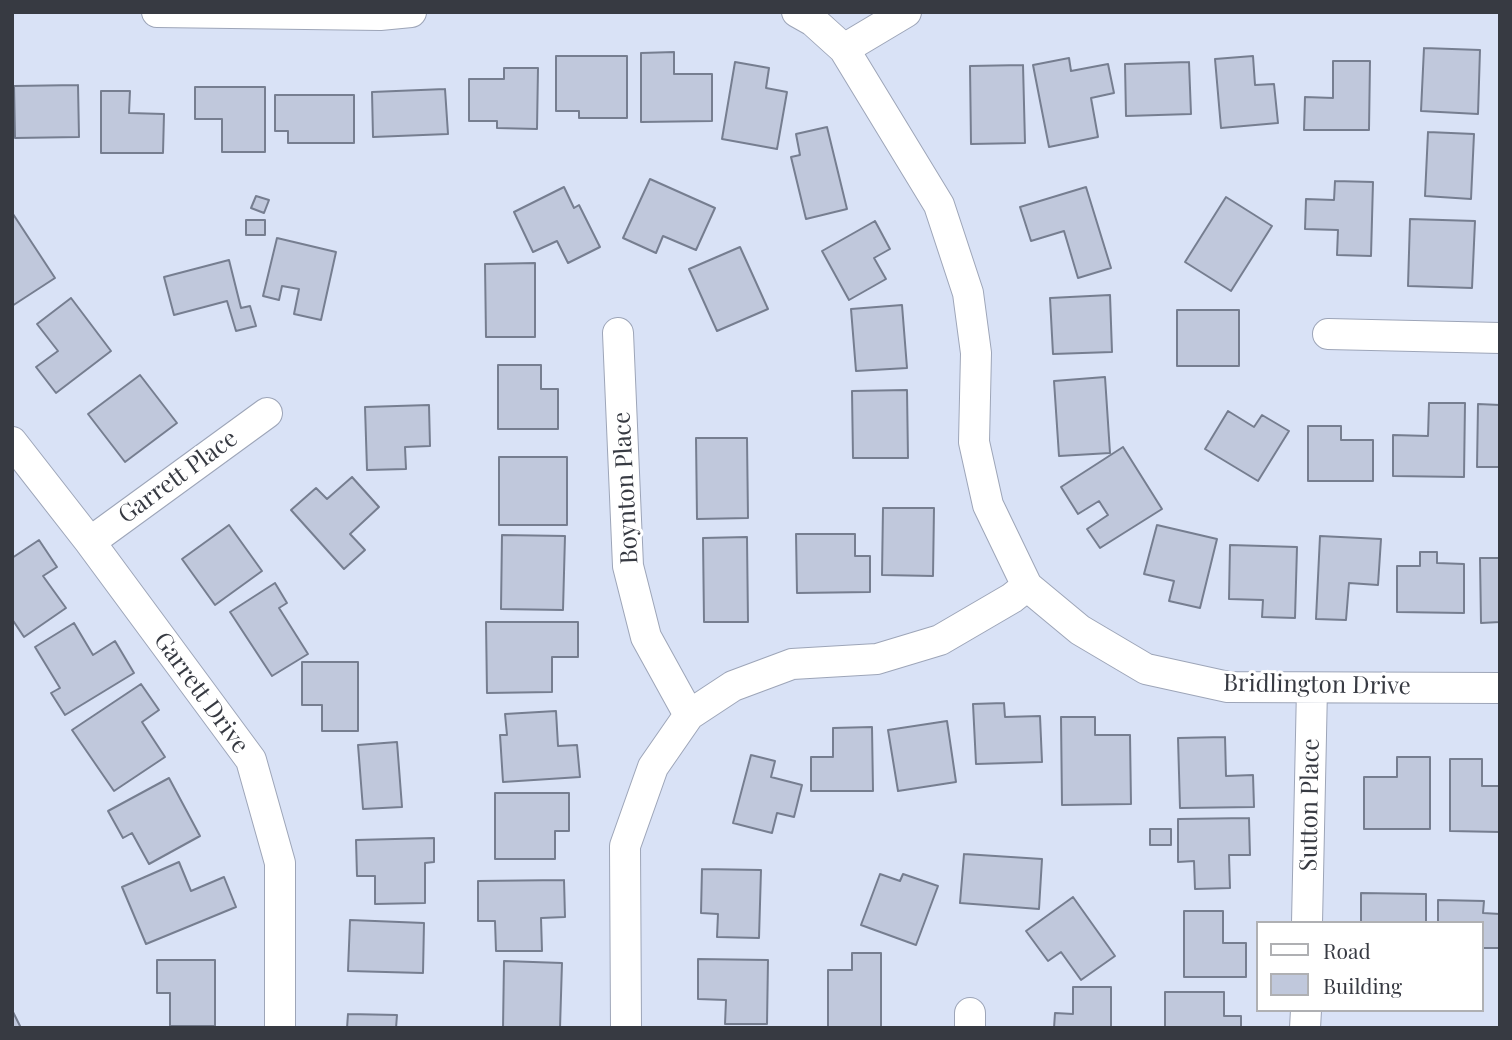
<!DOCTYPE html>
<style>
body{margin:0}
#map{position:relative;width:1512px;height:1040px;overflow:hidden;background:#d9e2f6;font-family:"Playfair Display",serif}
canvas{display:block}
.frame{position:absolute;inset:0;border:14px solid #373a42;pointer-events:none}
.legend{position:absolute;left:1256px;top:921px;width:228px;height:91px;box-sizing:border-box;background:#fff;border:2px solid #afb0b3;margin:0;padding:9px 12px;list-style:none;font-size:21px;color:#373a42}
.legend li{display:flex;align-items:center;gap:14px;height:35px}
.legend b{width:35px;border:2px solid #afb0b3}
</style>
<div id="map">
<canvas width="1512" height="1040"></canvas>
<div class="frame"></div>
<ul class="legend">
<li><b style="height:9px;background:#fff"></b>Road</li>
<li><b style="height:19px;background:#c0c8dc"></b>Building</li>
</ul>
</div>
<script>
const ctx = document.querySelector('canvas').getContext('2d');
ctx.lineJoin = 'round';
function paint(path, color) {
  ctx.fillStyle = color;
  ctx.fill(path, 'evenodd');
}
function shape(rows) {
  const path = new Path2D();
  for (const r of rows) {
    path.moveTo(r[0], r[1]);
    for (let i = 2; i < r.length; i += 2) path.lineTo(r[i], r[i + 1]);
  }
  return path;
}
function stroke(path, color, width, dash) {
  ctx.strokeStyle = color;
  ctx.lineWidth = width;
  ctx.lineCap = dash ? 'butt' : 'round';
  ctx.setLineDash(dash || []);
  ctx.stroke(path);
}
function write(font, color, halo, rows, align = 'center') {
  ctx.font = font + ' "Playfair Display",serif';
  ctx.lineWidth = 6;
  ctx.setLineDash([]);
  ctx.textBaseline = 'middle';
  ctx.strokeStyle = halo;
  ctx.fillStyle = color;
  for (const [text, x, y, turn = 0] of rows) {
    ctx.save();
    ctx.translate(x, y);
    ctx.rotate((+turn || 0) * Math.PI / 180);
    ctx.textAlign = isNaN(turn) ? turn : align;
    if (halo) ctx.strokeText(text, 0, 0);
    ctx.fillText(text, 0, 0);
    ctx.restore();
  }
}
const building = shape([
 [1424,48,1480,50,1478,114,1421,111,1424,48],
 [674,52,674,74,712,74,712,121,641,122,641,53,674,52],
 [556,56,627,56,627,118,579,118,579,111,556,111,556,56],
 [1253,56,1255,85,1274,84,1278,123,1221,128,1215,59,1253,56],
 [1069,58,1071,71,1108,64,1114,93,1091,98,1098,137,1049,147,1033,65,1069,58],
 [1333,61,1370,61,1369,130,1304,130,1305,97,1333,98,1333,61],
 [735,62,769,68,766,88,787,92,777,149,722,139,735,62],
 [1189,62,1191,114,1126,116,1125,64,1189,62],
 [1023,65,1025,143,971,144,970,66,1023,65],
 [504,68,538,68,537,129,497,128,497,121,469,121,469,79,504,79,504,68],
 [78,85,79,137,15,138,14,86,78,85],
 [195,87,265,87,265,152,222,152,222,119,195,119,195,87],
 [445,89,448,134,373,137,372,92,445,89],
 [101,91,130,91,129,113,164,114,163,153,101,153,101,91],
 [275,95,354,95,354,143,288,143,288,131,275,131,275,95],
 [827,127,847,209,806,219,791,157,800,155,796,134,827,127],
 [1428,132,1474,134,1471,199,1425,196,1428,132],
 [650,179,715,208,696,250,663,236,656,253,623,238,650,179],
 [1335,181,1373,182,1371,256,1337,255,1338,230,1305,229,1306,199,1334,200,1335,181],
 [564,187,574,208,579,205,600,247,568,263,557,241,533,252,514,212,564,187],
 [1086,187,1111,268,1078,278,1064,231,1031,241,1020,207,1086,187],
 [256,196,269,200,264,213,251,208,256,196],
 [1226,197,1272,226,1231,291,1185,262,1226,197],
 [13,214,55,278,12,306,12,215,13,214],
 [1410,219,1475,221,1472,288,1408,286,1410,219],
 [246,220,265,220,265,235,246,235,246,220],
 [875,221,890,249,874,258,886,279,849,300,822,251,875,221],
 [277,238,336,252,321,320,294,314,299,289,282,286,279,300,263,296,277,238],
 [740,247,768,309,717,331,689,269,740,247],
 [229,260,241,308,250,306,256,326,236,331,227,301,174,315,164,277,229,260],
 [535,263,535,337,486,337,485,264,535,263],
 [1110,295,1112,352,1053,354,1050,298,1110,295],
 [71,298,111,351,56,393,36,367,58,351,37,324,71,298],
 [902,305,907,368,856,371,851,309,902,305],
 [1177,310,1239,310,1239,366,1177,366,1177,310],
 [498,365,541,365,541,389,558,389,558,429,498,429,498,365],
 [140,375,177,423,125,462,88,414,140,375],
 [1105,377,1110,453,1059,456,1054,381,1105,377],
 [907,390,908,458,853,458,852,391,907,390],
 [1429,403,1465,403,1464,477,1393,476,1393,435,1428,436,1429,403],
 [1478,404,1500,405,1500,467,1477,467,1478,404],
 [429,405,430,446,405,447,406,469,367,470,365,407,429,405],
 [1228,411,1254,427,1262,415,1289,431,1258,481,1205,449,1228,411],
 [1308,426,1341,426,1341,440,1373,440,1373,481,1308,481,1308,426],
 [696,438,747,438,748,518,697,519,696,438],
 [1123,447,1162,509,1100,548,1087,529,1108,515,1099,501,1078,514,1061,487,1123,447],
 [499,457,567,457,567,525,499,525,499,457],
 [352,477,379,507,350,534,365,550,344,569,291,510,316,488,327,499,352,477],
 [883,508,934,508,933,576,882,575,883,508],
 [229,525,262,571,215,605,182,559,229,525],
 [1157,525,1217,539,1200,608,1169,601,1174,581,1144,574,1157,525],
 [796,534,855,534,855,556,870,556,870,592,797,593,796,534],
 [502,535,565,536,563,610,501,609,502,535],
 [1320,536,1381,539,1378,585,1349,583,1346,620,1316,619,1320,536],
 [747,537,748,622,704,622,703,538,747,537],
 [39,540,57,567,43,576,66,608,24,637,12,619,12,558,39,540],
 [1230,545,1297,547,1295,618,1262,617,1263,600,1229,599,1230,545],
 [1420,552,1437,552,1437,563,1464,564,1464,613,1397,612,1397,566,1420,566,1420,552],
 [1480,558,1500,558,1500,622,1481,623,1480,558],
 [275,583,287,603,279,608,308,654,272,676,230,612,275,583],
 [486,622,578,622,578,657,552,657,552,692,487,693,486,622],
 [74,623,93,655,115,641,134,673,65,715,51,693,60,688,35,647,74,623],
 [302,662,358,662,358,731,322,731,322,705,302,705,302,662],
 [141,684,159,710,142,722,165,757,114,791,72,730,141,684],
 [1004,703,1005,717,1040,716,1042,762,976,764,973,704,1004,703],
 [556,711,558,746,577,745,580,777,503,782,500,735,507,735,505,714,556,711],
 [1061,717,1095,717,1095,735,1130,735,1131,804,1062,805,1061,717],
 [947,721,956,782,898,791,888,730,947,721],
 [872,727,873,791,811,791,811,757,833,757,833,728,872,727],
 [1225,737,1226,776,1253,775,1254,807,1180,808,1178,738,1225,737],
 [397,742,402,807,363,809,358,745,397,742],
 [751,755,775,761,771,777,802,785,794,817,777,813,772,833,733,823,751,755],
 [1397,757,1430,757,1430,829,1364,829,1364,777,1397,777,1397,757],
 [1450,759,1482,759,1482,786,1500,786,1500,832,1450,831,1450,759],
 [169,778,200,836,149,864,132,833,123,838,108,811,169,778],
 [495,793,569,793,569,831,555,831,555,859,495,859,495,793],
 [1249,818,1250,855,1229,855,1230,888,1195,889,1194,861,1178,862,1178,819,1249,818],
 [1150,829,1171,829,1171,845,1150,845,1150,829],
 [434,838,434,862,425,863,425,903,375,904,375,876,357,876,356,840,434,838],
 [964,854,1042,859,1039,909,960,903,964,854],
 [179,862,191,891,224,877,236,907,146,944,122,887,179,862],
 [702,869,761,870,759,938,717,937,718,914,701,913,702,869],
 [880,874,900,881,903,874,938,886,916,945,861,925,880,874],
 [564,880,565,917,541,918,542,951,496,951,495,921,478,921,478,881,564,880],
 [1361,893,1426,894,1426,923,1361,923,1361,893],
 [1073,897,1115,956,1081,980,1061,952,1048,961,1026,931,1073,897],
 [1438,900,1484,901,1483,913,1500,914,1500,948,1482,948,1482,923,1438,923,1438,900],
 [1184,911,1223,911,1223,943,1246,943,1246,977,1184,977,1184,911],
 [350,920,424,923,423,973,348,971,350,920],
 [852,953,881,953,881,1028,828,1028,828,970,852,970,852,953],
 [698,959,768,960,767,1024,725,1024,726,1000,698,999,698,959],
 [157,960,215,960,215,1026,170,1026,170,993,157,993,157,960],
 [504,961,562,963,560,1028,503,1028,504,961],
 [1073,987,1111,987,1111,1028,1054,1028,1055,1013,1073,1014,1073,987],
 [1165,992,1224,992,1224,1016,1241,1016,1241,1028,1165,1028,1165,992],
 [12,1010,21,1028,12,1028,12,1010],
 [348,1014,397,1015,396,1028,347,1028,348,1014]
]);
paint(building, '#c0c8dc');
stroke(building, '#767e90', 2);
const minor = shape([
 [157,12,380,15,411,12],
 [797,12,813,21,844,49,906,12],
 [844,49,939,205,968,293,976,353,974,442,988,505,1027,586,1080,630,1146,669,1228,687,1500,688],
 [618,333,628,566,646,637,689,715],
 [1328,334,1500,338],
 [12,442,90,542,251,760,280,863,280,1028],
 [90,542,267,413],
 [1307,923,1312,688],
 [626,1028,625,846,653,767,689,715,733,686,792,664,877,659,940,640,1012,598,1027,586],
 [970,1028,970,1013],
 [1305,1028,1306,1010]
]);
stroke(minor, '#9da5b8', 32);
stroke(minor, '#fff', 30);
write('24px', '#373a42', '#fff', [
 ["Garrett Place",178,477,-36],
 ["Boynton Place",626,488,-93],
 ["Bridlington Drive",1317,685,1],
 ["Garrett Drive",201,693,54],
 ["Sutton Place",1310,805,-89]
]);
</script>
